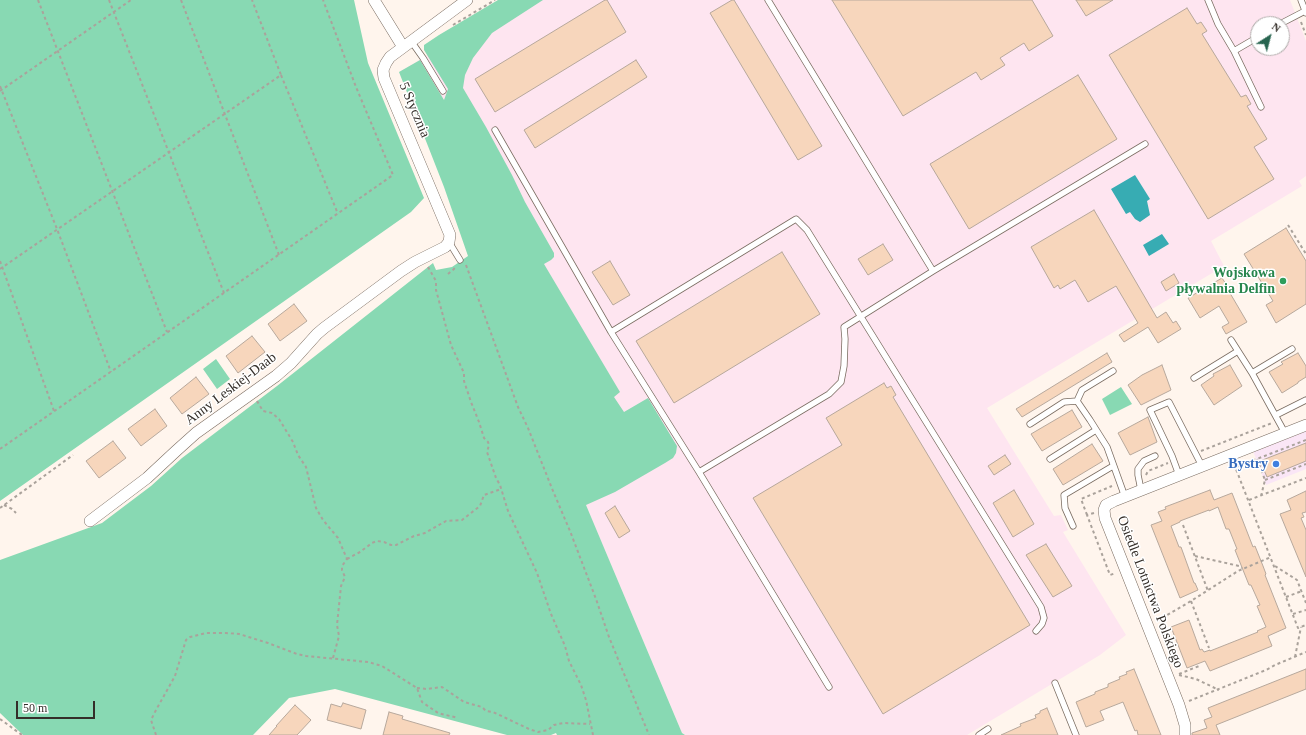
<!DOCTYPE html>
<meta charset="utf-8">
<style>
body{margin:0}
#map{position:relative;width:1306px;height:735px;overflow:hidden;background:#fff5ed;font-family:"Times New Roman",serif}
canvas{display:block}
.north{position:absolute;left:1250px;top:16px;width:40px;height:40px;box-sizing:border-box;background:#fff;border:1px solid #aeaba9;border-radius:50%;rotate:36deg;font-size:11px;font-weight:700;line-height:16px;text-align:center;color:#342e29}
.north::after{content:'';display:block;margin:auto;width:14px;height:18px;background:#286550;clip-path:polygon(50% 0,100% 100%,50% 72%,0 100%)}
.scale{position:absolute;left:16px;top:701px;width:79px;height:18px;box-sizing:border-box;border:2px solid #342e29;border-top:0;padding-left:5px;font-size:12px;line-height:14px;white-space:nowrap;color:#342e29;-webkit-text-stroke:3px #fff;paint-order:stroke}
</style>
<div id="map">
<canvas width="1306" height="735"></canvas>
<div class="north">N</div>
<div class="scale">50 m</div>
</div>
<script>
const ctx = document.querySelector('canvas').getContext('2d');
ctx.lineJoin = 'round';
function paint(path, color) {
  ctx.fillStyle = color;
  ctx.fill(path, 'evenodd');
}
function shape(rows) {
  const path = new Path2D();
  for (const r of rows) {
    path.moveTo(r[0], r[1]);
    for (let i = 2; i < r.length; i += 2) path.lineTo(r[i], r[i + 1]);
  }
  return path;
}
function stroke(path, color, width, dash) {
  ctx.strokeStyle = color;
  ctx.lineWidth = width;
  ctx.lineCap = dash ? 'butt' : 'round';
  ctx.setLineDash(dash || []);
  ctx.stroke(path);
}
function write(font, color, halo, rows, align = 'center') {
  ctx.font = font + ' "Times New Roman",serif';
  ctx.lineWidth = 3;
  ctx.setLineDash([]);
  ctx.textBaseline = 'middle';
  ctx.strokeStyle = halo;
  ctx.fillStyle = color;
  for (const [text, x, y, turn = 0] of rows) {
    ctx.save();
    ctx.translate(x, y);
    ctx.rotate((+turn || 0) * Math.PI / 180);
    ctx.textAlign = isNaN(turn) ? turn : align;
    if (halo) ctx.strokeText(text, 0, 0);
    ctx.fillText(text, 0, 0);
    ctx.restore();
  }
}
paint(shape([
 [1306,430,1306,469,1266,485,1253,451]
]), '#fae6f6');
paint(shape([
 [519,0,1290,0,1306,41,1306,176,1299,181,1302,186,1211,241,1224,266,987,408,1054,516,1061,515,1068,530,1063,532,1126,635,1100,655,967,735,685,735,682,733,623,593,401,71],
 [1258,24,1282,24,1282,48,1258,48]
]), '#fee5f0');
paint(shape([
 [0,0,354,0,368,63,424,198,411,212,0,501],
 [498,0,543,0,492,33,473,58,465,75,463,88,486,127,512,175,525,202,554,253,554,257,551,260,544,264,620,392,614,397,624,412,648,398,677,446,676,453,673,458,665,463,615,492,586,505,682,733,685,735,557,735,556,733,551,735,507,735,335,689,289,698,253,735,23,735,0,713,0,560,102,523,151,486,182,458,277,386,433,263,436,270,452,267,468,256,444,187,399,72,420,60,444,100,448,89,424,50,424,45,439,35],
 [216,359,230,379,217,389,203,369],
 [1121,387,1132,404,1110,415,1102,399]
]), '#88d9b3');
paint(shape([
 [1135,175,1150,199,1147,201,1150,215,1140,222,1135,219,1130,212,1126,214,1111,189],
 [1162,234,1169,244,1149,256,1143,245]
]), '#37acb3');
const building = shape([
 [605,0,607,0,626,32,495,112,475,79,605,0],
 [732,0,734,0,822,146,798,160,710,13,732,0],
 [832,0,1032,0,1053,36,1029,51,1024,43,1000,58,1005,65,981,80,976,72,903,116,832,0],
 [1076,0,1113,0,1086,16,1076,0],
 [1187,8,1197,24,1201,22,1207,31,1202,34,1241,97,1246,95,1251,104,1247,106,1267,139,1254,147,1274,179,1208,219,1109,55,1187,8],
 [636,60,647,77,535,148,524,130,636,60],
 [1078,75,1117,139,969,229,930,164,1078,75],
 [1094,210,1157,318,1166,312,1173,323,1176,321,1181,329,1158,343,1148,327,1124,342,1119,335,1138,323,1116,286,1088,302,1075,280,1060,289,1058,285,1054,288,1031,247,1094,210],
 [1286,228,1306,261,1306,304,1276,323,1266,305,1273,301,1244,254,1286,228],
 [883,244,893,260,868,275,858,259,883,244],
 [782,252,820,314,674,403,636,341,782,252],
 [610,261,630,295,613,305,592,272,610,261],
 [1174,274,1179,283,1166,291,1161,282,1174,274],
 [1222,278,1228,287,1227,288,1247,322,1226,334,1222,327,1229,323,1219,306,1200,318,1188,298,1222,278],
 [294,304,307,321,280,341,268,324,294,304],
 [252,336,265,352,238,373,226,356,252,336],
 [1107,353,1112,362,1022,417,1016,409,1107,353],
 [1298,353,1306,366,1306,377,1298,382,1298,383,1282,393,1269,372,1283,364,1281,362,1298,353],
 [1162,365,1171,390,1141,405,1128,385,1142,375,1162,365],
 [1230,365,1242,386,1214,405,1201,385,1214,376,1213,374,1230,365],
 [196,377,209,394,182,414,170,398,196,377],
 [884,383,887,388,891,386,896,395,893,397,1030,625,883,714,753,498,842,445,826,418,884,383],
 [155,409,167,426,141,446,128,429,155,409],
 [1072,410,1082,427,1042,451,1031,434,1072,410],
 [1148,417,1157,442,1130,455,1118,433,1148,417],
 [113,441,126,458,99,478,86,461,113,441],
 [1306,443,1306,461,1267,477,1260,461,1306,443],
 [1092,444,1103,461,1063,485,1053,469,1092,444],
 [1005,455,1011,464,994,475,988,466,1005,455],
 [1014,490,1034,524,1013,537,993,503,1014,490],
 [1210,490,1214,500,1232,493,1253,547,1255,546,1263,566,1266,574,1265,575,1286,628,1268,636,1272,646,1210,671,1205,661,1187,668,1171,627,1189,620,1200,650,1202,649,1204,652,1210,650,1210,651,1258,632,1257,631,1266,627,1257,606,1260,605,1251,585,1249,585,1235,550,1237,549,1229,529,1226,529,1218,507,1209,511,1209,510,1180,521,1180,522,1171,526,1179,547,1181,547,1194,583,1195,583,1198,590,1180,598,1151,525,1162,521,1158,512,1166,509,1165,507,1210,490],
 [1306,491,1306,512,1302,513,1304,517,1301,518,1306,530,1306,577,1280,514,1291,510,1287,500,1306,491],
 [615,506,630,531,619,538,605,513,615,506],
 [1046,544,1072,586,1053,597,1026,555,1046,544],
 [1134,669,1161,735,1138,735,1137,730,1135,731,1123,702,1100,711,1104,720,1086,727,1076,702,1095,694,1095,692,1108,687,1108,684,1120,679,1119,677,1127,674,1126,672,1134,669],
 [1306,669,1306,689,1216,725,1220,735,1192,735,1192,733,1207,728,1204,720,1212,717,1208,708,1306,669],
 [343,703,366,710,361,729,327,720,331,704,341,707,343,703],
 [295,705,311,720,297,735,269,735,277,726,276,726,295,705],
 [1047,708,1058,735,1001,735,1021,726,1020,724,1036,718,1035,715,1040,713,1040,711,1047,708],
 [389,712,403,716,402,719,450,733,449,735,383,735,389,712]
]);
paint(building, '#f7d6bc');
stroke(building, '#b7a89c', 1);
const lane = shape([
 [768,0,933,271],
 [1208,0,1218,24,1234,51,1261,107],
 [1301,0,1306,13],
 [1280,24,1305,11],
 [411,41,423,58,443,91],
 [1234,51,1258,37],
 [495,130,611,332,699,472,829,687],
 [449,242,460,260],
 [611,332,796,219,807,230,1041,607,1044,618,1042,624,1036,631],
 [1231,340,1252,373,1285,433],
 [1252,373,1292,349],
 [1194,378,1238,351],
 [1077,401,1082,390,1113,371],
 [1276,415,1306,400],
 [1030,424,1064,402,1077,401,1090,420,1107,447,1125,497],
 [1050,459,1096,430],
 [699,472,829,394,841,382,844,366,845,339,844,327,933,271,1145,144],
 [1179,475,1172,456,1150,410,1169,402,1202,466],
 [1141,490,1138,475,1138,469,1144,461,1155,456],
 [1073,526,1065,508,1064,495,1113,466],
 [1055,683,1076,735],
 [979,735,988,729]
]);
const street = shape([
 [374,0,403,47],
 [90,521,147,478,176,451,196,433,276,376,291,363,317,334,324,328,401,271,415,262,445,247,449,242,450,235,384,78,383,70,386,63,390,57,467,0],
 [1185,735,1185,725,1179,705,1105,518,1104,510,1106,505,1114,501,1306,425]
]);
stroke(lane, '#7a6c61', 7);
stroke(street, '#7a6c61', 12);
stroke(shape([
 [38,0,167,332],
 [109,0,224,293],
 [181,0,279,255],
 [1301,22,1306,35],
 [453,25,495,0],
 [281,75,338,214],
 [0,86,57,229,111,372],
 [0,91,131,0],
 [1288,225,1306,254],
 [0,261,54,411],
 [466,265,518,407,528,428,553,491,570,531,596,599,609,637,649,735],
 [428,267,436,281,436,290,451,345,464,373,464,381,471,402,479,422,484,438,488,442,489,445,487,452,496,478,500,485,508,511,537,573,551,614,565,646,569,661,581,685,586,700,593,735],
 [0,269,281,75,252,0],
 [448,274,454,269,455,265],
 [257,401,263,411,272,413,279,419,293,442,298,455,306,467,316,508,323,520,338,538,347,559,342,566,342,570,345,577,341,586,337,625,339,636,333,658],
 [0,449,393,175,356,87,323,0],
 [1201,451,1272,423],
 [1257,459,1265,480,1261,496],
 [1234,464,1298,628,1306,625],
 [1236,467,1306,440],
 [1146,475,1148,471,1168,463],
 [1265,480,1306,464],
 [1249,500,1306,478],
 [4,505,12,509,16,513],
 [0,508,73,455],
 [1094,513,1087,515,1110,575,1116,573],
 [1087,515,1081,499,1112,486],
 [1183,525,1208,591],
 [1195,556,1239,566,1242,568],
 [347,559,360,552,372,543,377,541,384,542,391,545,396,545,414,536,425,533,446,521,462,520,480,506,484,495,501,489],
 [1275,566,1297,580,1306,603],
 [1286,597,1302,591],
 [1191,601,1209,648],
 [1293,614,1306,610],
 [1157,621,1191,601,1238,571,1271,557],
 [1295,657,1301,627],
 [1179,674,1199,666],
 [1179,675,1196,679,1219,690],
 [417,688,427,689,442,687,464,702,482,707,486,711,493,712,529,729,538,732,548,730,554,725,563,723,590,724],
 [1189,701,1266,670,1275,665,1306,652],
 [0,719,22,735],
 [156,735,151,720,156,710,175,676,186,640,190,637,206,633,226,633,239,634,268,643,297,654,306,656,368,662,382,666,417,688,422,702,438,713,458,718]
]), '#aaa29b', 2, [3, 3]);
stroke(lane, '#fff', 5.5);
stroke(street, '#fff', 11);
for (const [x, y, r, color] of [
 [1283,281,4,"#2e9e5b"],
 [1276,464,4,"#3f7fe0"]
]) {
  const dot = new Path2D();
  dot.arc(x, y, r, 0, 2 * Math.PI);
  ctx.fillStyle = color;
  ctx.fill(dot);
  stroke(dot, '#fff', 1.5);
}
write('14px', '#342e29', '#fff', [
 ["5 Stycznia",414,110,67],
 ["Anny Leskiej-Daab",231,389,-37],
 ["Osiedle Lotnictwa Polskiego",1150,592,69]
]);
write('bold 14px', '#27864d', '#fff', [
 ["Wojskowa",1275,273],
 ["pływalnia Delfin",1275,289]
], 'right');
write('bold 14px', '#366cbe', '#fff', [
 ["Bystry",1268,464]
], 'right');
</script>
